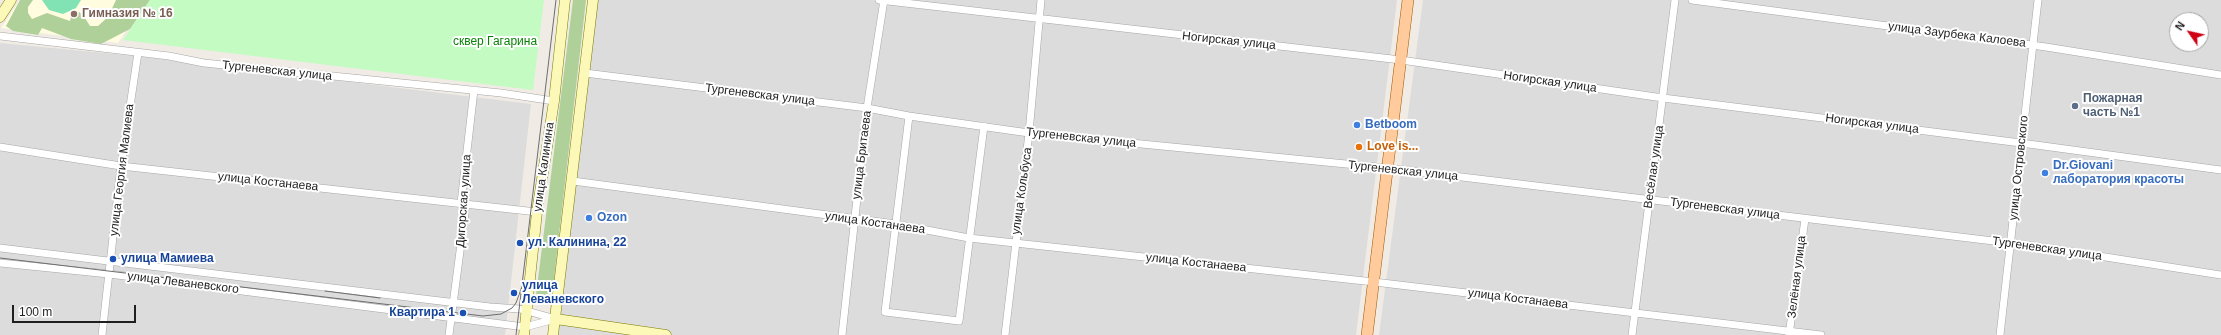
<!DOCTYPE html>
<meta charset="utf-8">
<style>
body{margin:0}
#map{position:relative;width:2221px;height:335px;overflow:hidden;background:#f0ece5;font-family:Helvetica,sans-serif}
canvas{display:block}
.north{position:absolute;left:2169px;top:12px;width:40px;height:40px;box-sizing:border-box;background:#fff;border:1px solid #a5a5a5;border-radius:50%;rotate:304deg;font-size:11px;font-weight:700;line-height:16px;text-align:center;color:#1f1f1f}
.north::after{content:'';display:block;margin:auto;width:14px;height:18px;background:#cf0014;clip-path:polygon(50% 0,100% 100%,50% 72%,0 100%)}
.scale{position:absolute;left:12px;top:305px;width:124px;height:18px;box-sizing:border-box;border:2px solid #1f1f1f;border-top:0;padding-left:5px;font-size:12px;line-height:14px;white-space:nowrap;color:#1f1f1f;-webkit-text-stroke:3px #fff;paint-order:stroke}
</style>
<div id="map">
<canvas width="2221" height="335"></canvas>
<div class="north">N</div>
<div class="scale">100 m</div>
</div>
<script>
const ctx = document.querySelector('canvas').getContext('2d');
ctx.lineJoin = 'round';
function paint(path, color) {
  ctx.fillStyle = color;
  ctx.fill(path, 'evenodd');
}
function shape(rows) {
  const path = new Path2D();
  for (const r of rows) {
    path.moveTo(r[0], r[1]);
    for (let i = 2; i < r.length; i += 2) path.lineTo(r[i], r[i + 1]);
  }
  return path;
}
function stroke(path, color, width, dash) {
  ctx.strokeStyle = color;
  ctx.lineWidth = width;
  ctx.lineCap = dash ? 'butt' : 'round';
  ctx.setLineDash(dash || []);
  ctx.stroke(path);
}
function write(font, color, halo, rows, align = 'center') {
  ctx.font = font + ' Helvetica,sans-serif';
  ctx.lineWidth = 4;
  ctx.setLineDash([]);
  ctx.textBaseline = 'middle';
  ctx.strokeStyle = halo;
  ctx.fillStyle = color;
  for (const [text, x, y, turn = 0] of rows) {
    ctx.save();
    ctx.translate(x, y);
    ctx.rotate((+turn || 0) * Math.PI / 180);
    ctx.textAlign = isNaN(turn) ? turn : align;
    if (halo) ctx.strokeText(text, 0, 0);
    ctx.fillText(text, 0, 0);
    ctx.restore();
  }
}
paint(shape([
 [598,0,1397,0,1356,335,558,335],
 [1423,0,2221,0,2221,335,1379,335],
 [2177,20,2201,20,2201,44,2177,44],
 [0,43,136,56,531,104,505,335,0,335]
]), '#dddcdc');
paint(shape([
 [20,0,147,0,118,43,1,28]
]), '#fffce0');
paint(shape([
 [20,0,33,0,28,7,28,13,32,19,47,13,70,21,71,17,79,12,83,15,90,26,98,26,108,17,116,0,150,0,130,29,101,44,71,39,42,28,38,35,13,31,6,26],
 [573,0,586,0,552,296,536,295]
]), '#afd199');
paint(shape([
 [150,0,544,0,533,90,123,40]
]), '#c3fbc2');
paint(shape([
 [42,0,81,0,76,8,63,14,49,10]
]), '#81e2b3');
const street = shape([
 [879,0,1401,60,1663,98,2021,143,2221,170],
 [1692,0,2046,47,2221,75],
 [0,36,169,56,204,63,501,93,554,101],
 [585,73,867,108,909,116,1029,133,1387,168,2035,246,2221,275],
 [909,116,885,312,959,321,984,126],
 [0,147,121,166,537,212],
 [573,181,895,224,969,238,1374,282,1821,335],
 [0,248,490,307,520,309,556,319],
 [0,263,109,274,525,327,555,319],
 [102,335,121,166,138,53],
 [449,335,465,213,461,203,474,90],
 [842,335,867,108,884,0],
 [1005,335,1029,133,1041,0],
 [1632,335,1675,0],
 [1789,335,1805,219],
 [2000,335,2038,0]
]);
const secondary = shape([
 [0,17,11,0],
 [556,319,666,335],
 [524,335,537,212,554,101,565,0],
 [553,335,593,0]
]);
const primary = shape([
 [1367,335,1408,0]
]);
stroke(street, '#a6a6a6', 8);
stroke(secondary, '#7a7b01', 11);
stroke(primary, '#9b5800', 12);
stroke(street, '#fff', 7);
stroke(secondary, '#fcf8b8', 10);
stroke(primary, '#ffca9c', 11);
stroke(shape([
 [0,258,483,316,501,314,512,308,516,303,524,281],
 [325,291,380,298],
 [516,335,556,0]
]), '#6d6d6d', 1);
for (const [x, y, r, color] of [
 [74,14,4,"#8d6e63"],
 [2075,106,4,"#5c6f8a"],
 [1357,125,4,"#3f7fe0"],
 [1359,147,4,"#e8710a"],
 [2045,173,4,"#3f7fe0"],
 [589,218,4,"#3f7fe0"],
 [520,243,4,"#1a4fb4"],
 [113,259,4,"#1a4fb4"],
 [514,293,4,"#1a4fb4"],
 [463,313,4,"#1a4fb4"]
]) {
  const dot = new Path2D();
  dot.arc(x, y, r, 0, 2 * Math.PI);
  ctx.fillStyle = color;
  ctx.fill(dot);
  stroke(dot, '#fff', 1.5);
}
write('bold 12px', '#785e54', '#fff', [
 ["Гимназия № 16",82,14]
], 'left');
write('12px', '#1f1f1f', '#fff', [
 ["улица Заурбека Калоева",1957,35,7],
 ["Ногирская улица",1229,41,6],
 ["Тургеневская улица",277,71,6],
 ["Ногирская улица",1550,82,8],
 ["Тургеневская улица",760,95,7],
 ["Ногирская улица",1872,124,7],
 ["Тургеневская улица",1081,138,6],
 ["улица Бритаева",862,155,-83],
 ["улица Калинина",544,167,-82],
 ["Весёлая улица",1654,167,-82],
 ["улица Островского",2019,168,-84],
 ["улица Георгия Малиева",122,170,-83],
 ["Тургеневская улица",1403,171,6],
 ["улица Костанаева",268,182,6],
 ["улица Кольбуса",1022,191,-82],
 ["Дигорская улица",464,201,-86],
 ["Тургеневская улица",1725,209,7],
 ["улица Костанаева",875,223,8],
 ["Тургеневская улица",2047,249,8],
 ["улица Костанаева",1196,263,6],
 ["Зелёная улица",1797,277,-83],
 ["улица Леваневского",183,283,7],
 ["улица Костанаева",1518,299,7]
]);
write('12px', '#0a8308', '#fff', [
 ["сквер Гагарина",495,42]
]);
write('bold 12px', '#4e5e75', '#fff', [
 ["Пожарная",2083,99],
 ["часть №1",2083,113]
], 'left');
write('bold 12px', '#366cbe', '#fff', [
 ["Betboom",1365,125],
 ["Dr.Giovani",2053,166],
 ["лаборатория красоты",2053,180],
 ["Ozon",597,218]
], 'left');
write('bold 12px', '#c56008', '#fff', [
 ["Love is...",1367,147]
], 'left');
write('bold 12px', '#164399', '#fff', [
 ["ул. Калинина, 22",528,243],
 ["улица Мамиева",121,259],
 ["улица",522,286],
 ["Леваневского",522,300],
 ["Квартира 1",455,313,"right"]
], 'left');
</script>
